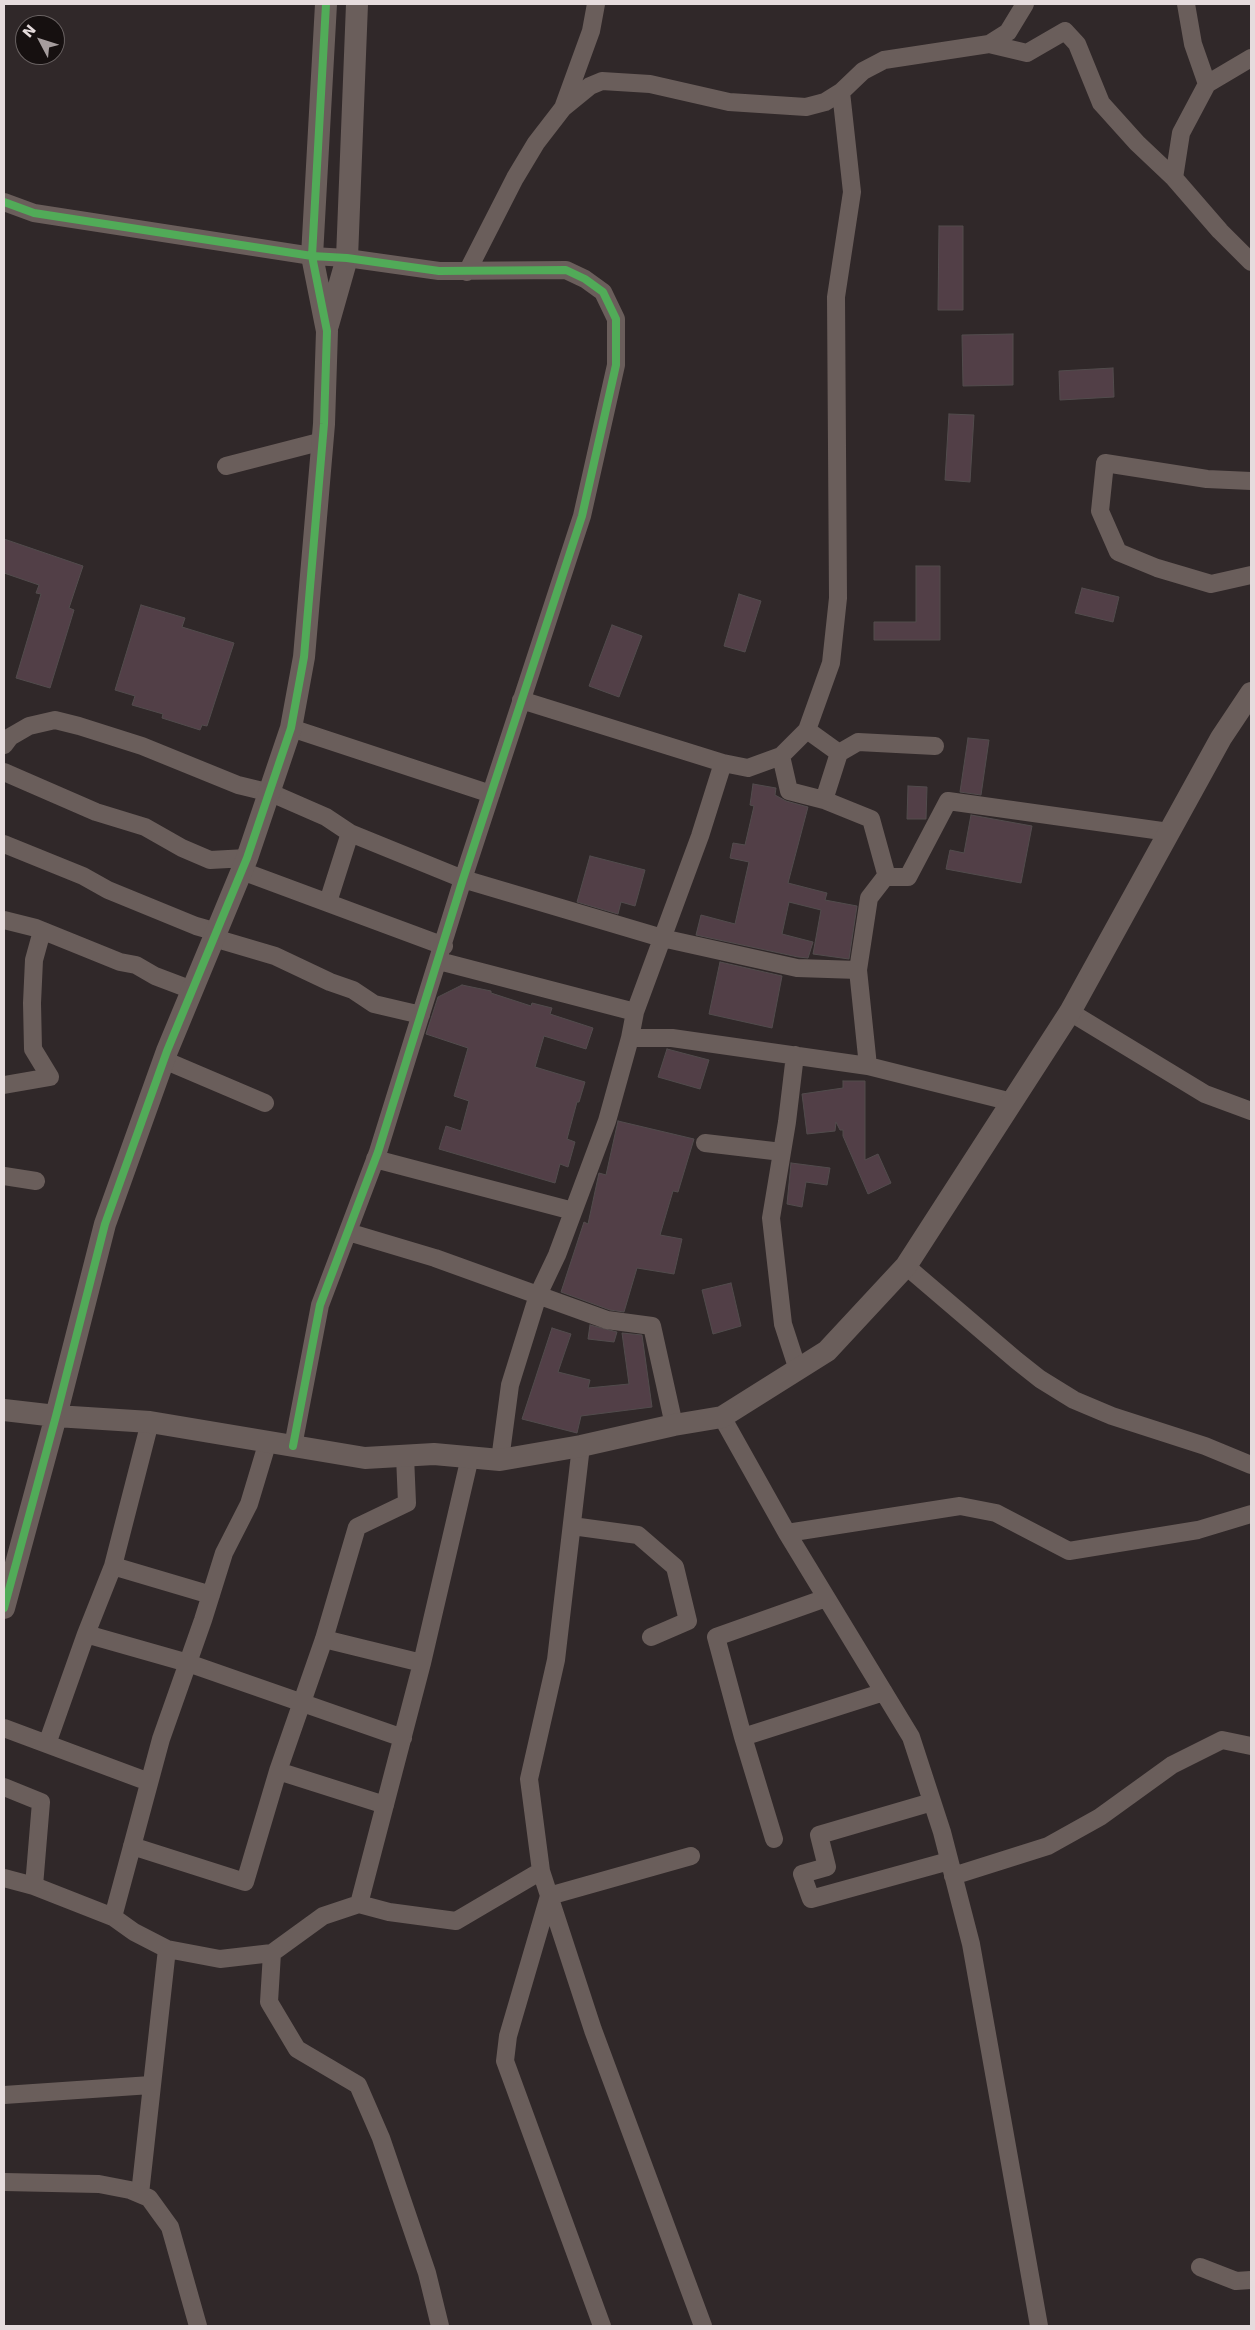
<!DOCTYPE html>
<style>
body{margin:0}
#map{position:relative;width:1255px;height:2330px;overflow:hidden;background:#302829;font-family:"DejaVu Sans",sans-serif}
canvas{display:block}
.frame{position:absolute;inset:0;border:5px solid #e6dcdd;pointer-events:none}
.north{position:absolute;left:15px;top:15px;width:50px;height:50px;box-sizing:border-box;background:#161010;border:1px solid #696262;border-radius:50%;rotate:310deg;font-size:14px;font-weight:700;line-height:20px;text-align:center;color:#e6dcdd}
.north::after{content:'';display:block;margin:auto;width:18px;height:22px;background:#a69d9e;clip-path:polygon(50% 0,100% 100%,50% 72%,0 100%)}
</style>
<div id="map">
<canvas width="1255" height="2330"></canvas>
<div class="frame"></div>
<div class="north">N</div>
</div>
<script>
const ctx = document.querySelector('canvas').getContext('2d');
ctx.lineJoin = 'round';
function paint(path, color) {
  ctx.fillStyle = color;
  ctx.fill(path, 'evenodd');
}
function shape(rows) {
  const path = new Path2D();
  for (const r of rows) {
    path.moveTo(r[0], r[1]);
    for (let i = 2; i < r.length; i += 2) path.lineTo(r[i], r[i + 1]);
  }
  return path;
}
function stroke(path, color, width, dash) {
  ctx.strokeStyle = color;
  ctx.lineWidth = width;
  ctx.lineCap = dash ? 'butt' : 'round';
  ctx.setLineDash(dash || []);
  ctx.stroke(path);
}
const building = shape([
 [939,226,963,226,963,310,938,310,939,226],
 [1013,334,1013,385,963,386,962,335,1013,334],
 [1113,368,1114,397,1060,400,1059,371,1113,368],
 [949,414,974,415,970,482,945,480,949,414],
 [4,539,83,566,69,608,74,610,50,688,16,678,41,594,36,593,39,585,4,573,4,539],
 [916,566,940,566,940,640,874,640,874,622,916,622,916,566],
 [1082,588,1119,597,1113,622,1075,613,1082,588],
 [739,594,761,601,745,652,724,646,739,594],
 [141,605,185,618,182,627,234,643,207,726,202,725,200,730,162,718,163,714,132,705,135,696,115,690,141,605],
 [612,625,642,636,619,697,589,686,612,625],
 [968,738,989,740,981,795,960,792,968,738],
 [753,784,776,788,775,795,786,801,808,807,788,883,827,893,825,900,857,906,849,959,813,954,821,910,789,902,782,934,813,942,808,958,798,957,696,935,701,915,735,924,749,862,730,858,733,843,745,845,754,806,750,805,753,784],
 [908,786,927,787,926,819,907,819,908,786],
 [971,815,1032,826,1021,883,946,869,950,850,964,853,971,815],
 [590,856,645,870,635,906,621,902,618,914,577,902,590,856],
 [720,962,782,976,772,1028,709,1014,720,962],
 [462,985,491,991,491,993,531,1006,532,1003,552,1008,550,1014,593,1028,586,1049,544,1036,535,1067,585,1082,579,1102,577,1102,567,1139,575,1142,568,1167,560,1164,555,1183,439,1149,446,1126,461,1131,469,1101,454,1096,468,1048,426,1034,438,997,462,985],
 [667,1049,709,1060,700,1089,658,1077,667,1049],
 [843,1081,865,1081,865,1160,878,1154,891,1183,868,1194,843,1136,843,1130,840,1130,836,1122,835,1131,807,1134,802,1094,843,1088,843,1081],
 [618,1121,694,1139,678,1192,673,1191,660,1235,682,1239,674,1274,637,1268,624,1312,610,1310,561,1292,584,1222,588,1224,599,1173,606,1175,618,1121],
 [791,1163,830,1168,827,1185,806,1182,802,1207,787,1204,791,1163],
 [731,1283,741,1326,713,1334,702,1290,731,1283],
 [590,1325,617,1332,614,1342,588,1339,590,1325],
 [552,1328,571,1334,558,1372,590,1380,588,1388,629,1384,622,1333,642,1335,652,1407,581,1416,577,1433,522,1419,552,1328]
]);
paint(building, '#523f47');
stroke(building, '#524c4d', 1);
stroke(shape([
 [989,44,1008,32,1025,4],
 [1207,84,1251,58],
 [563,108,590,86,602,81,650,84,729,102,806,107,825,102,841,92,863,71,884,60,989,44,1027,53,1065,31,1077,44,1101,103,1137,143,1174,178,1220,231,1251,262],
 [1174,178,1181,133,1207,84,1193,44,1186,4],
 [4,202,34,213,312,256,347,258,439,271,566,270,585,279,603,292,616,319,616,365,582,516,463,879,378,1152,320,1305,293,1446],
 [467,272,515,178,536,143,563,108,591,31,596,4],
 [226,466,323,441],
 [1251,481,1207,479,1105,463,1100,511,1118,552,1157,568,1211,584,1251,575],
 [521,700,723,763,748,768,781,756,807,730,831,663,838,598,836,297,852,192,841,92],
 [291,728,491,794],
 [807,730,839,753,858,742,935,746],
 [4,745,10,737,29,726,55,720,79,726,142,746,238,785,271,793,326,817,350,833,463,879,662,938,797,968,858,970],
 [781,756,789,791,824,800,839,753],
 [4,772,96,812,145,827,182,848,210,860,247,858],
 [824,800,871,819,887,877,908,877,948,801,1169,832],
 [4,844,83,876,108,890,196,926,217,932],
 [242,871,444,946],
 [886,876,869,898,858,970,868,1066,1012,1102],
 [328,902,350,833],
 [4,920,36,928,120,962,136,965,155,976,192,990],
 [214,938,275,956,330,982,353,990,374,1004,421,1015],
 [439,961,635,1012],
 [1070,1012,1205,1094,1251,1111],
 [630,1038,672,1038,868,1066],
 [795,1055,787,1122,771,1218,783,1324,798,1370],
 [164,1060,265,1103],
 [4,1085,50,1077,33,1049,32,1003,34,960,42,931],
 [705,1143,782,1152],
 [375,1159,573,1211],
 [4,1176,36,1181],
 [348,1232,435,1258,607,1320,652,1326,674,1425],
 [906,1266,1016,1360,1040,1379,1074,1400,1112,1416,1205,1446,1251,1465],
 [722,1417,787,1533,911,1737,942,1832,971,1944,1039,2326],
 [581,1446,556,1660,529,1779,541,1871,593,2030,703,2326],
 [500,1460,510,1385,538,1295,557,1255,607,1121,630,1038,635,1012,700,836,723,763],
 [572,1526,638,1535,675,1567,688,1621,651,1637],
 [787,1533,960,1506,996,1513,1069,1551,1198,1530,1251,1514],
 [113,1566,150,1422],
 [826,1598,716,1637,743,1737,884,1692],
 [86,1634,113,1566,211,1595],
 [324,1639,422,1663],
 [4,1728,149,1782],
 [743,1737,774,1839],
 [47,1744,86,1634,188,1663,403,1738],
 [278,1771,324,1639,357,1527,407,1503,405,1456],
 [4,1787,41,1802,34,1886],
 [932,1802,819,1835,827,1867,802,1874,811,1899,949,1861],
 [132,1846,245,1882,278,1771,385,1805],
 [953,1876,1048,1846,1100,1817,1172,1765,1222,1740,1251,1746],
 [4,1878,34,1886,113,1917],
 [359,1904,422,1663,470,1457],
 [167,1949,134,1932,113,1917,161,1739,203,1620,224,1553,249,1504,268,1441],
 [272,1953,269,2002,297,2049,358,2085,381,2138,427,2273,440,2326],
 [4,2095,151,2085],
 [4,2182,99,2184,130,2190,149,2198,170,2227,198,2326],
 [140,2194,167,1949,220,1959,272,1953,323,1916,359,1904,389,1912,456,1921,541,1871],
 [1200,2267,1236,2281,1251,2280],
 [602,2326,505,2061,508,2036,549,1896,691,1856]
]), '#6a5e5b', 18);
stroke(shape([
 [328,325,347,258,357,4],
 [4,1410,56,1416,150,1422,365,1458,434,1454,500,1460,581,1446,674,1425,722,1417,827,1351,906,1266,1070,1012,1221,738,1251,693],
 [4,1608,56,1416,105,1224,167,1051,247,858,291,728,304,657,324,424,327,331,312,256,326,4]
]), '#6a5e5b', 22);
stroke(shape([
 [4,202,34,213,312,256,347,258,439,271,566,270,585,279,603,292,616,319,616,365,582,516,463,879,378,1152,320,1305,293,1446],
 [4,1608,56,1416,105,1224,167,1051,247,858,291,728,304,657,324,424,327,331,312,256,326,4]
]), '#51ab58', 8);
</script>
